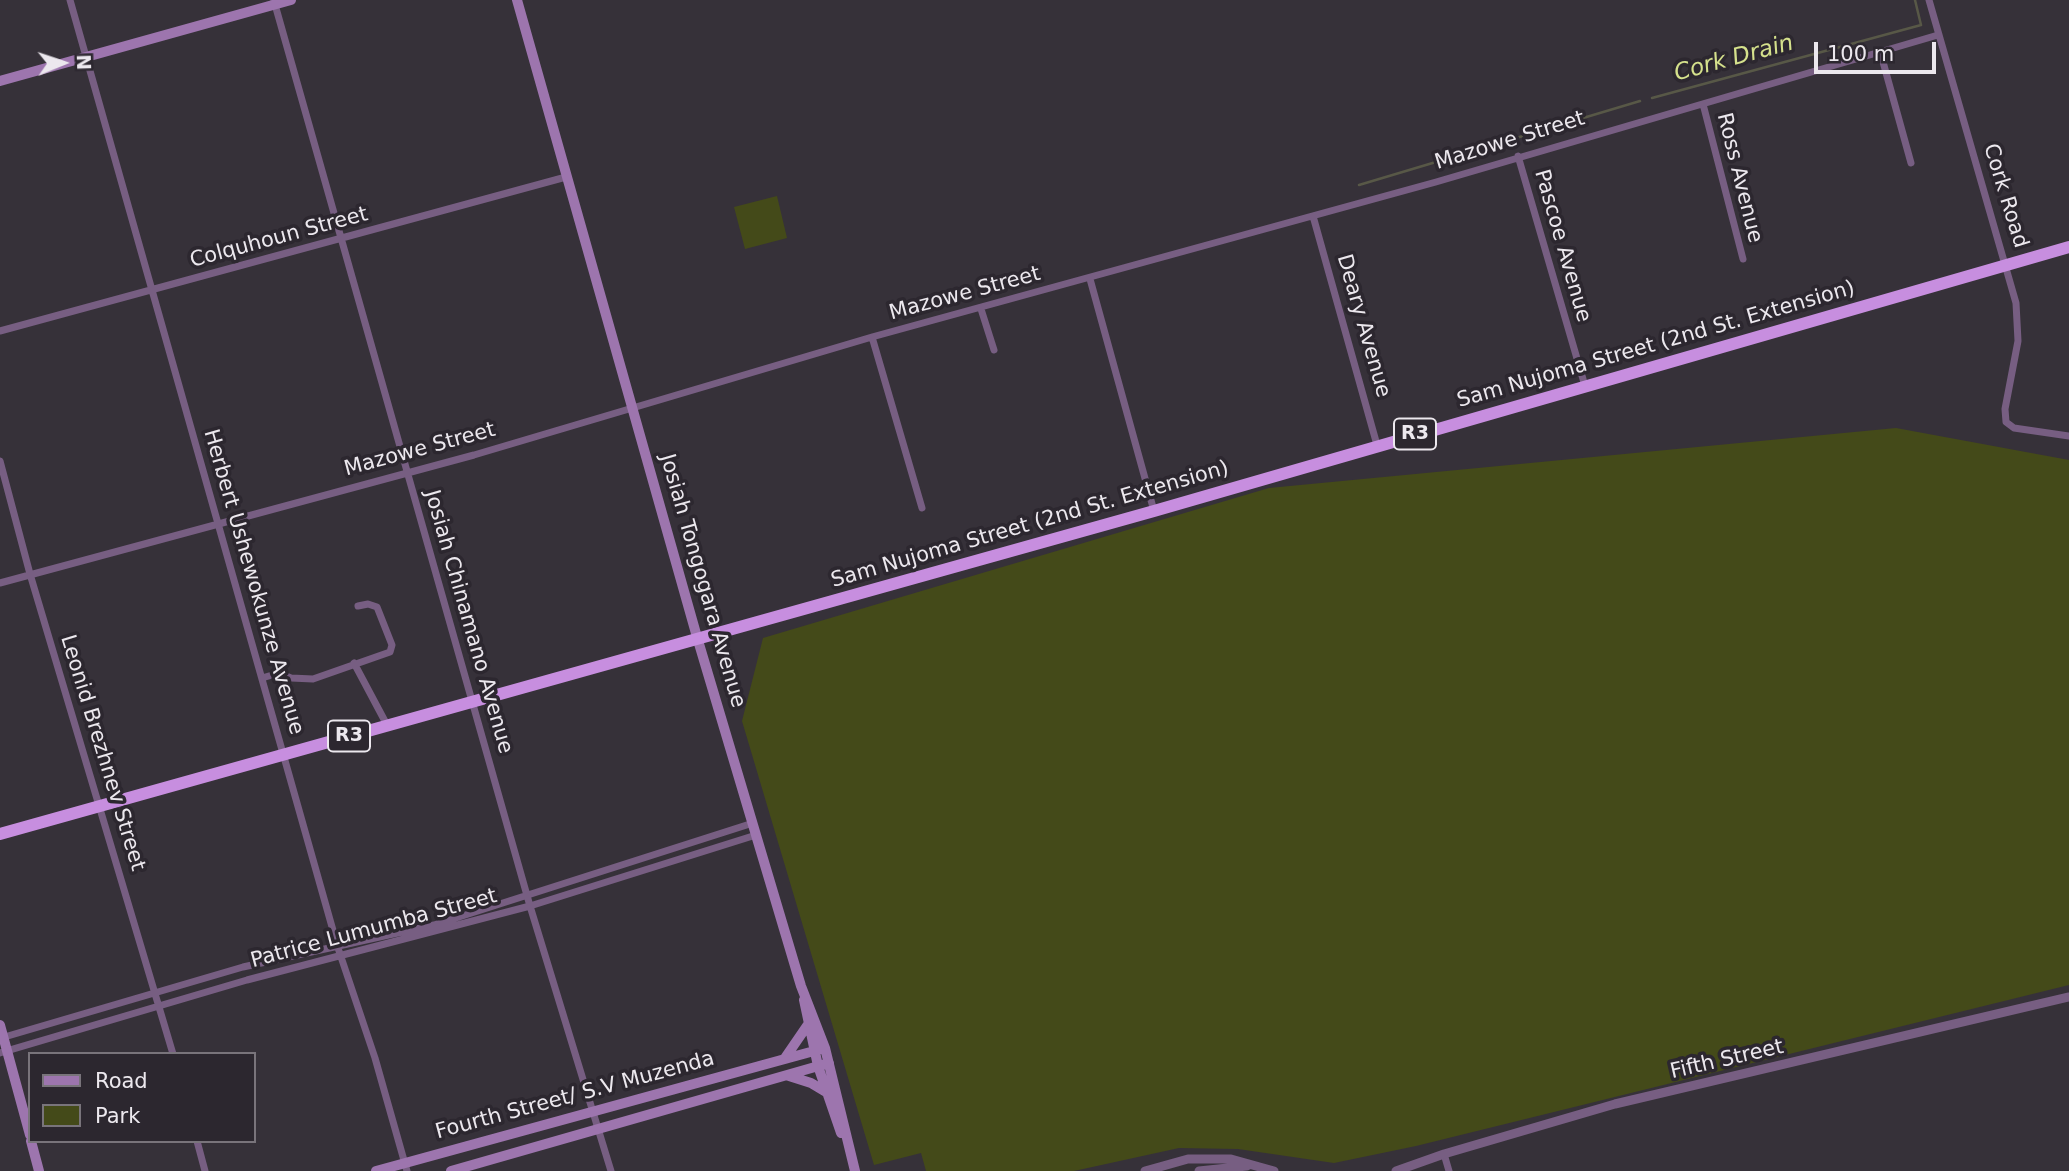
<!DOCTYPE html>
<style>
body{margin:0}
#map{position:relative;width:2069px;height:1171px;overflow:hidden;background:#363139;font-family:"DejaVu Sans",sans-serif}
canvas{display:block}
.legend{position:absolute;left:28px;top:1052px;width:228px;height:91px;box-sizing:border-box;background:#2c272f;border:2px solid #79747b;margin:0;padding:9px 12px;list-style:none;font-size:21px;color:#ece8ee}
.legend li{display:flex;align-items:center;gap:14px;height:35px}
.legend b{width:35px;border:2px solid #79747b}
.north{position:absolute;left:28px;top:28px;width:70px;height:70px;-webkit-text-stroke:5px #2c272f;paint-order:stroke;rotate:88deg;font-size:19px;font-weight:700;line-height:28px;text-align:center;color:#ece8ee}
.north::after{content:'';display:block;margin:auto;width:24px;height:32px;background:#ece8ee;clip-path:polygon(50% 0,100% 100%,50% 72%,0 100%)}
.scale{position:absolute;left:1814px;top:42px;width:122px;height:32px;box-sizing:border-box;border:4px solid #ece8ee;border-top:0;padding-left:9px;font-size:21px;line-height:24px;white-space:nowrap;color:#ece8ee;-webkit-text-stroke:5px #2c272f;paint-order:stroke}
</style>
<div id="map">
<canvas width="2069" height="1171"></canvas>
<ul class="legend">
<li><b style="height:9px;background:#9d75ae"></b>Road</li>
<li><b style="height:19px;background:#444a19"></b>Park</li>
</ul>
<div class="north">N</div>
<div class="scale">100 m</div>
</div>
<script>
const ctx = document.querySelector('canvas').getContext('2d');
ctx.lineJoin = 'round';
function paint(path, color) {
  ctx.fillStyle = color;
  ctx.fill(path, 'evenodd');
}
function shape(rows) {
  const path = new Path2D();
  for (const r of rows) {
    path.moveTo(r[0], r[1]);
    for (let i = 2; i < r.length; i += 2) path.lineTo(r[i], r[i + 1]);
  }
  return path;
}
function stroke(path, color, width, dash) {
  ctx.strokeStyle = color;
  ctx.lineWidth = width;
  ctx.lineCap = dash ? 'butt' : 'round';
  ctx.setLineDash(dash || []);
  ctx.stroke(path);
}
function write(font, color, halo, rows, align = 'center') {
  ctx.font = font + ' "DejaVu Sans",sans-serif';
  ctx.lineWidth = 7;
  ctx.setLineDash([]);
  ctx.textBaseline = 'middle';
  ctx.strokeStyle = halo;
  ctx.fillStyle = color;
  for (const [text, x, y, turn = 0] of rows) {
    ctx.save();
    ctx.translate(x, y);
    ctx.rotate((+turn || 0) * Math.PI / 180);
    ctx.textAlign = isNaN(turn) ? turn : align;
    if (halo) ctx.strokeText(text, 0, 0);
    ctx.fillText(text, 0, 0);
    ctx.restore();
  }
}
paint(shape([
 [777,196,787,238,745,249,734,207],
 [1896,428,2069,460,2069,985,1416,1146,1334,1163,1238,1149,1179,1148,1074,1171,926,1171,921,1153,874,1165,742,721,763,638,1269,488]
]), '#444a19');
stroke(shape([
 [1652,98,1921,25,1915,0],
 [1359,185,1640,101]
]), '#585847', 2.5);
stroke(shape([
 [70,0,338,948,375,1058,407,1171],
 [1929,0,2016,303,2018,341,2005,409,2006,422,2014,428,2069,436],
 [274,1,530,906,611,1171],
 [1880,51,1911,163],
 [1703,104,1743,259],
 [1518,156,1585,386],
 [1313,216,1377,445],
 [1090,279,1154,511],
 [981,309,994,350],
 [0,331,566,177],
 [872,337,922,508],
 [0,461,30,574,173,1054],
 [0,583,474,455,872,337,1436,182,1938,35],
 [354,663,387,725],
 [262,678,279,673,291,678,313,679,390,652,392,645,377,607,368,604,358,606],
 [1,1038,243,967,434,925,753,823],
 [0,1053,247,980,530,906,756,835],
 [197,1141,205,1171],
 [1444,1154,1449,1171]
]), '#775e82', 7);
stroke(shape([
 [1145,1171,1188,1159,1231,1159,1274,1171],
 [1199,1171,1247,1166],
 [1396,1171,1444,1154,1615,1104,2069,997]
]), '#775e82', 9);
stroke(shape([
 [517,0,697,637,801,986,825,1048,855,1171],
 [0,81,291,0],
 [804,1000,818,1066,841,1133],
 [0,1025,30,1135],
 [785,1058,809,1023],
 [789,1076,811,1083,826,1092],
 [31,1141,39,1171],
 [376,1171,825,1048],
 [451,1171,829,1063]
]), '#9d75ae', 10);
stroke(shape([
 [0,834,1154,511,2069,247]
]), '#c78edf', 12);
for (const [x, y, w] of [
 [1415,434,42],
 [349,736,42]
]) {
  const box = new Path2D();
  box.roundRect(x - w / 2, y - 15.5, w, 31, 5);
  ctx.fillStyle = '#2c272f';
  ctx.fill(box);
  stroke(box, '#ece8ee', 2);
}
write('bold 19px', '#ece8ee', null, [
 ["R3",1415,434],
 ["R3",349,736]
]);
write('21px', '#ece8ee', '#2c272f', [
 ["Mazowe Street",1510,141,-17],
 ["Ross Avenue",1739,178,76],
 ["Cork Road",2005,196,73],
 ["Colquhoun Street",279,238,-15],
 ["Pascoe Avenue",1562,246,74],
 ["Mazowe Street",965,294,-15],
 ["Deary Avenue",1363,326,74],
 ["Sam Nujoma Street (2nd St. Extension)",1656,345,-16],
 ["Mazowe Street",420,450,-15],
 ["Sam Nujoma Street (2nd St. Extension)",1030,525,-16],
 ["Josiah Tongogara Avenue",702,581,74],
 ["Herbert Ushewokunze Avenue",253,582,74],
 ["Josiah Chinamano Avenue",468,622,74],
 ["Leonid Brezhnev Street",102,753,73],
 ["Patrice Lumumba Street",374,929,-15],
 ["Fifth Street",1727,1060,-13],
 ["Fourth Street/ S.V Muzenda",575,1096,-15]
]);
write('italic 23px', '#d5e18c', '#2c272f', [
 ["Cork Drain",1734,59,-15]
]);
</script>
